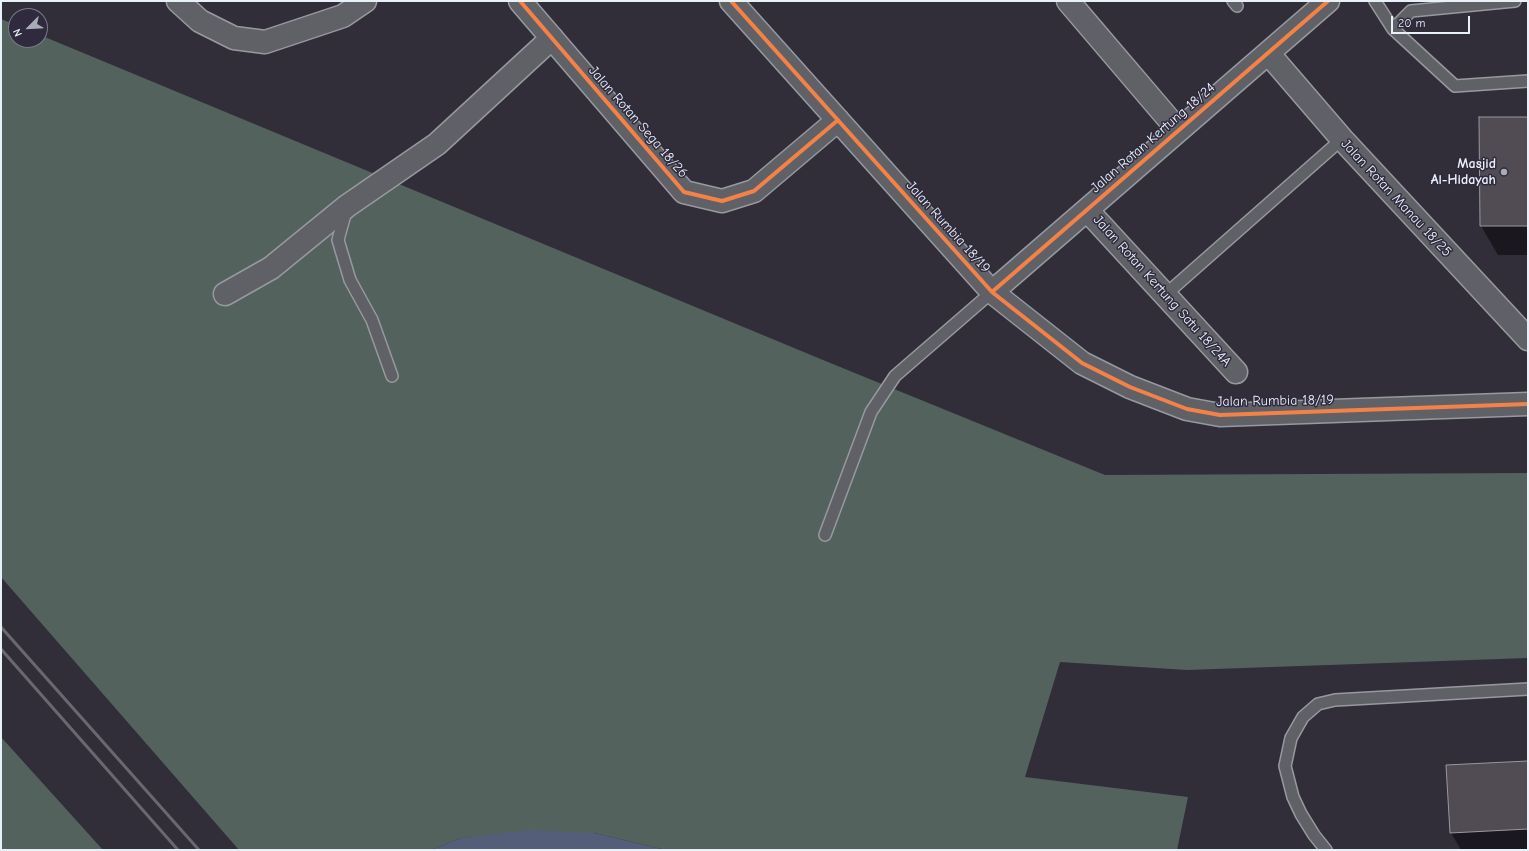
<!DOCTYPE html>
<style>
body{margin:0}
#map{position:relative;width:1529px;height:851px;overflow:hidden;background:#312e39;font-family:"Comic Neue",sans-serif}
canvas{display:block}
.frame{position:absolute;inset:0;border:2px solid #e8f1f8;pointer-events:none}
.north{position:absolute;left:8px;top:8px;width:40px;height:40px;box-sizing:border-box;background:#2f2a3d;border:1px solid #797a88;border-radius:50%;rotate:246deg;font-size:11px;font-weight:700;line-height:16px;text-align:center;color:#e8f1f8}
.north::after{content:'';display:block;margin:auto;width:14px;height:18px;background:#a8adb5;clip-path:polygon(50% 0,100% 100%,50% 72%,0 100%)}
.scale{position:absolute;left:1391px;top:16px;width:79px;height:18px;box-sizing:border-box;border:2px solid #e8f1f8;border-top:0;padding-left:5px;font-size:12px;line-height:14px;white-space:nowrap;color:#e8f1f8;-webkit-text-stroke:3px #2f2a3d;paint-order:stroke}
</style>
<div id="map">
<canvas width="1529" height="851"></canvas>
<div class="frame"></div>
<div class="north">N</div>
<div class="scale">20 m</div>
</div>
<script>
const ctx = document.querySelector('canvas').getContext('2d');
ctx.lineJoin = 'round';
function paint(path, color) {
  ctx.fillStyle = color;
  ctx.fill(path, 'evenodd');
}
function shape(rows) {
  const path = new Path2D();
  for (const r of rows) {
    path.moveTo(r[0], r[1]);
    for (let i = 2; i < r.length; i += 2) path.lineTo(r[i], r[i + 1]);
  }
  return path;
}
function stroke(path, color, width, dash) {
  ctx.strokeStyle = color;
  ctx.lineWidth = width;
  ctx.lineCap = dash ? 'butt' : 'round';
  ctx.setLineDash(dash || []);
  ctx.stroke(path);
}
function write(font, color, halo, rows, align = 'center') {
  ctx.font = font + ' "Comic Neue",sans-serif';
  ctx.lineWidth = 3;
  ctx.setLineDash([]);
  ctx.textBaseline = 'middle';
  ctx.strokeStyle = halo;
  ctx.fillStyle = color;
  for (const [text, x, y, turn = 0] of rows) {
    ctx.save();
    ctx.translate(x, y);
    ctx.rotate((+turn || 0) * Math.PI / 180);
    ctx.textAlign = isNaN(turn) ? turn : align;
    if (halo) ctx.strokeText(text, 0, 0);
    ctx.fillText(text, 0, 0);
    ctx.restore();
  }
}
paint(shape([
 [1,19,16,25,16,40,40,40,40,35,823,360,1105,475,1528,473,1528,658,1187,670,1060,662,1025,777,1188,797,1177,850,666,850,594,833,461,838,431,850,239,850,1,577],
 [1,737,103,850,1,850]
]), '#53625d');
paint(shape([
 [529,830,594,833,666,850,431,850,461,838]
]), '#545e79');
paint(shape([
 [1528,118,1528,255,1498,255,1481,226],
 [1528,762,1528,850,1461,850,1451,833,1447,766]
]), '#0007');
const building = shape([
 [1479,117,1528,117,1528,226,1480,226,1479,117],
 [1528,761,1528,829,1450,833,1446,765,1528,761]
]);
paint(building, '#514b53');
stroke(building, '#98999f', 1);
const lane = shape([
 [1233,1,1237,6],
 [1375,1,1393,29,1455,86,1528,81],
 [1393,29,1411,11,1515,1],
 [346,211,338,240,350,280,372,320,392,376],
 [1165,295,1342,139],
 [825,535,871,412,895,376,992,292],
 [1326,850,1314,835,1301,814,1293,797,1285,766,1291,738,1303,717,1318,704,1335,700,1528,689]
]);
const street = shape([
 [178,1,200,21,234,38,265,42,343,16,365,1],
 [520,1,684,192,722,201,754,191,838,120],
 [731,1,992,292,1082,363,1130,387,1187,409,1220,415,1528,404],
 [1068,1,1178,130],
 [1268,53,1342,139,1528,339],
 [1087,210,1236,372],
 [992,292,1328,1],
 [225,294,271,268,347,206,437,144,552,38]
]);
stroke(lane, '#98999f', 14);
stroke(street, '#98999f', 25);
stroke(lane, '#606067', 11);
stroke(street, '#606067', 22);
stroke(shape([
 [1,627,199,850],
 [1,649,178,850]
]), '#68686f', 3);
stroke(shape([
 [520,1,684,192,722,201,754,191,838,120],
 [731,1,992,292,1082,363,1130,387,1187,409,1220,415,1528,404],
 [992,292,1328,1]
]), '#f48246', 4);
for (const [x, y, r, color] of [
 [1504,172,4,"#a8adb5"]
]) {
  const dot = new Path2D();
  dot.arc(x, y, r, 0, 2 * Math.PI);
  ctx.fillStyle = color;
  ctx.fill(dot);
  stroke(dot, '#2f2a3d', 1.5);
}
write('14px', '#e8f1f8', '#2f2a3d', [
 ["Jalan Rotan Sega 18/26",638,122,49],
 ["Jalan Rotan Kertung 18/24",1153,138,-41],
 ["Jalan Rotan Manau 18/25",1396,198,47],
 ["Jalan Rumbia 18/19",948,227,48],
 ["Jalan Rotan Kertung Satu 18/24A",1162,291,48],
 ["Jalan Rumbia 18/19",1275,401,-1]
]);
write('bold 14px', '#e8f1f8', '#2f2a3d', [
 ["Masjid",1496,164],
 ["Al-Hidayah",1496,180]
], 'right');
</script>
